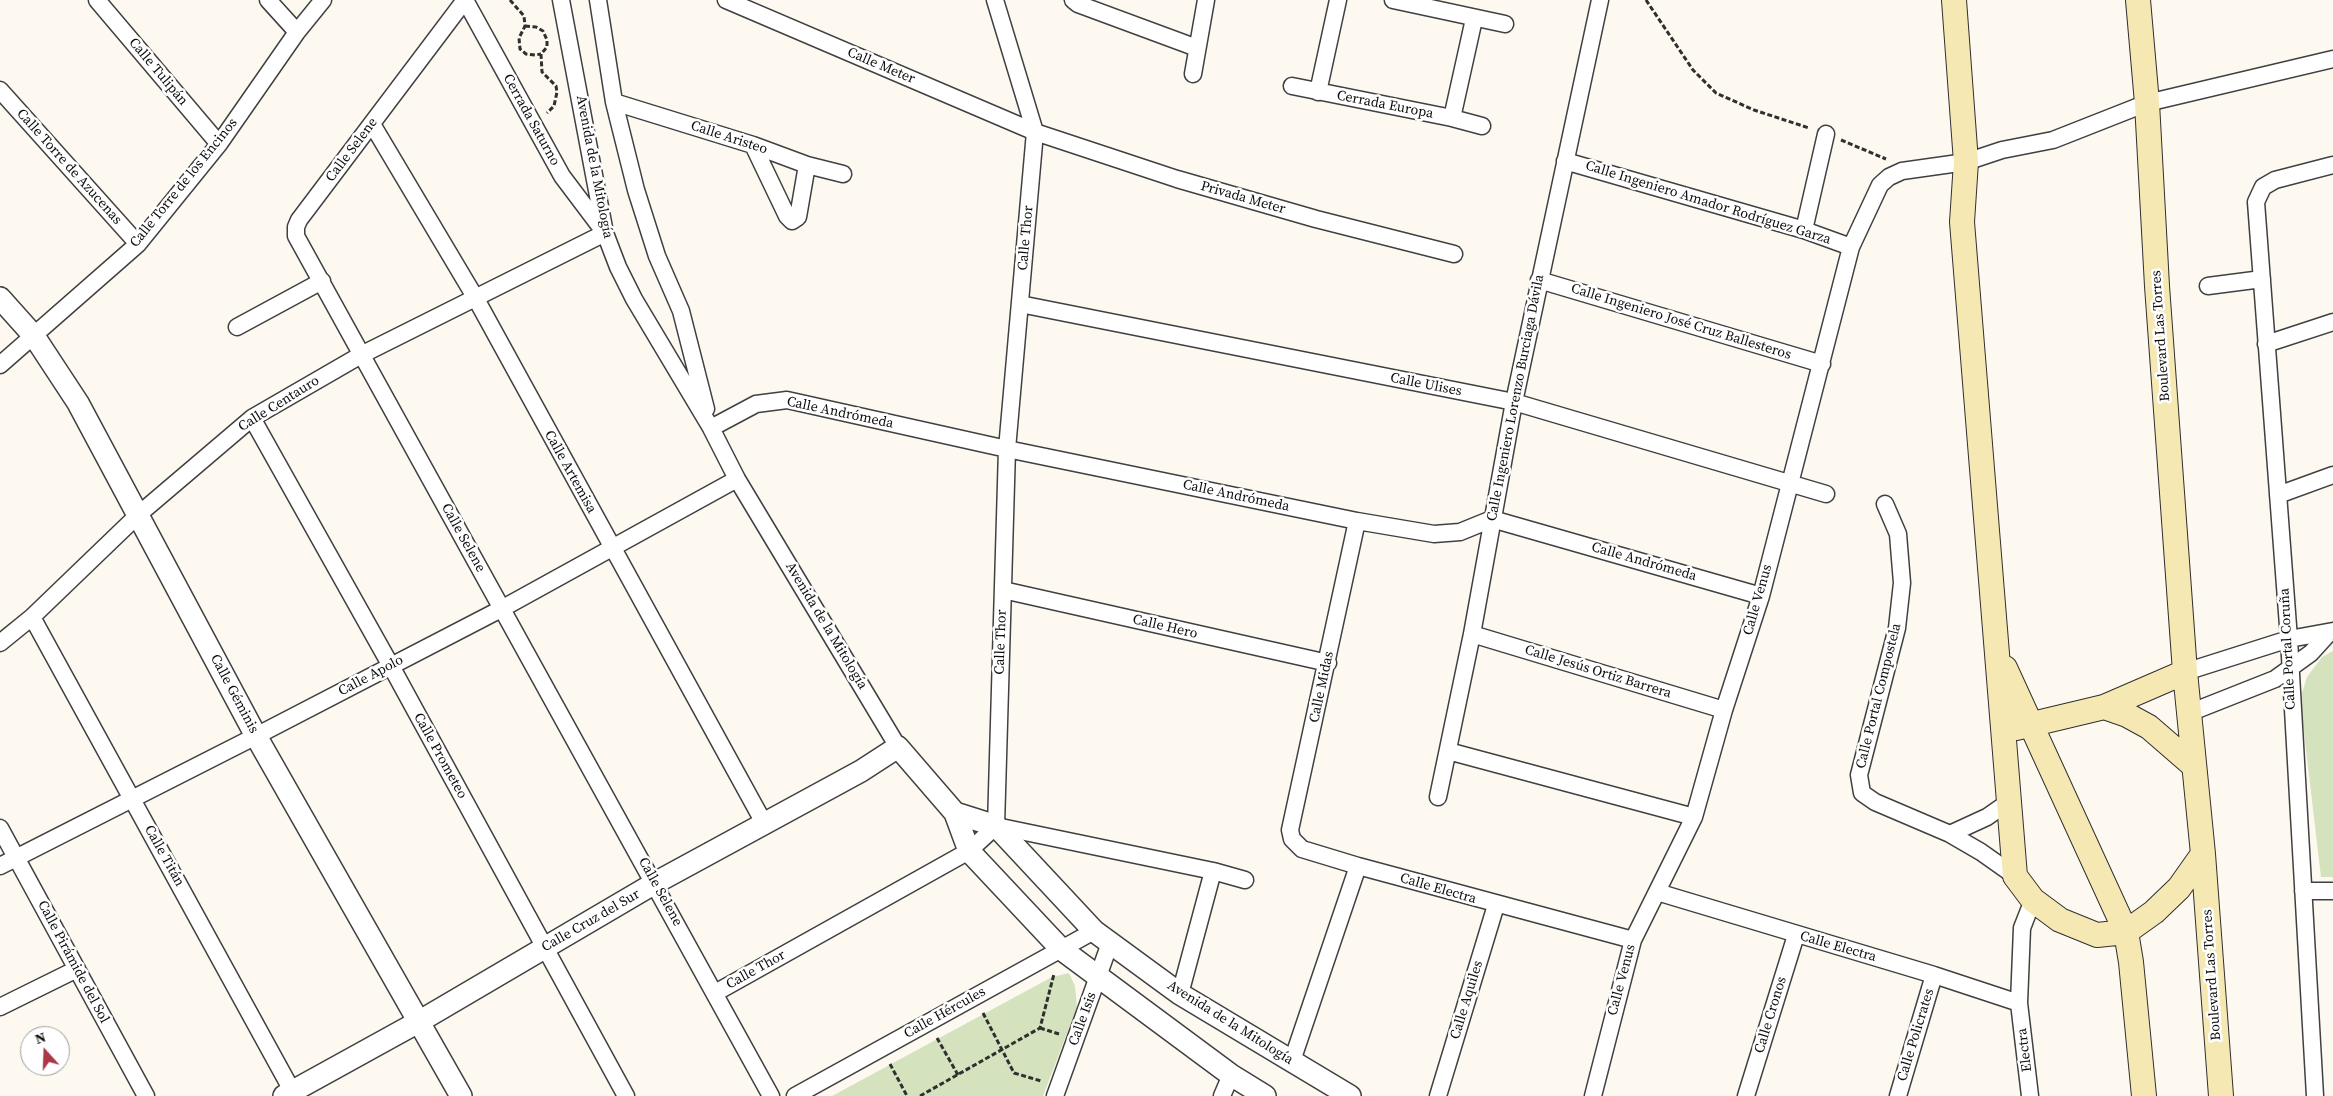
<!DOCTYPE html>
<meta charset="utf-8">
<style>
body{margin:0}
#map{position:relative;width:2333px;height:1096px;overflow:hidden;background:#fdf9f0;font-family:"Source Serif 4",serif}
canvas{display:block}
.north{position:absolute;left:20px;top:1026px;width:50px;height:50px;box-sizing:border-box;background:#fff;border:1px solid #9e9e9e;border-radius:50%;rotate:340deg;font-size:14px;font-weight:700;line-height:20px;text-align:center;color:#0d0d0d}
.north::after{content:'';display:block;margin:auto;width:18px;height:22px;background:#ab3747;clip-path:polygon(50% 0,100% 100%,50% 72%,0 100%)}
</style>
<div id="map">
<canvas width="2333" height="1096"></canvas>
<div class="north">N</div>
</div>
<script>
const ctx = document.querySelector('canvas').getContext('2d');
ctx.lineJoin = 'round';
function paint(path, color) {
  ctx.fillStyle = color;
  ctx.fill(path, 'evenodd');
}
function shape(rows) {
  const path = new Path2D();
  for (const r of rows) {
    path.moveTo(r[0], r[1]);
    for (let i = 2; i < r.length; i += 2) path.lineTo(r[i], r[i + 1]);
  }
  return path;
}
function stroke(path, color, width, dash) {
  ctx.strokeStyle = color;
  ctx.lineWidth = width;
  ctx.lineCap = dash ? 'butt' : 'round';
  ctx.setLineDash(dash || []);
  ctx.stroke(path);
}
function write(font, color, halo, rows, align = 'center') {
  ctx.font = font + ' "Source Serif 4",serif';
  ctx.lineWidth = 5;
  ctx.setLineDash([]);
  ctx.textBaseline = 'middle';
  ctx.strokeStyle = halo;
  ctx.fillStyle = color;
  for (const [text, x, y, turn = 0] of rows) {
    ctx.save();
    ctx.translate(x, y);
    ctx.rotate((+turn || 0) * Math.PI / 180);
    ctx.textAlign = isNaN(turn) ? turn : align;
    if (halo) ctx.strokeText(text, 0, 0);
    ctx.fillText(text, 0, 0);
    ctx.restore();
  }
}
paint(shape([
 [2333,651,2333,877,2321,877,2300,699,2307,677,2322,657],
 [1069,973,1075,986,1077,1007,1043,1096,832,1096,1052,977]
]), '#d4e3bd');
const minor = shape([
 [97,0,219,144],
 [268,0,297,32],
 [465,0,299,220,296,227,296,236,771,1096],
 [561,0,605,233,618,267,634,299,711,428,737,479,898,747],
 [598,0,614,102,636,190,657,256,681,311,706,409],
 [726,0,1035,132,1177,179,1316,219,1454,254],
 [1073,0,1078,4,1197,48],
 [1393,0,1505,24],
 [1193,74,1206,0],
 [1292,86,1452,118,1482,126],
 [0,90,138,244],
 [1318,92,1338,0],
 [614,102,753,145,807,165,843,174],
 [1452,118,1474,19],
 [372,124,475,297,764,823],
 [753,145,787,216,792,221,798,217,807,165],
 [1565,161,1804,230,1851,247],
 [1804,230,1826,134],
 [1539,280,1822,364],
 [2208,286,2262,279],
 [1020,304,1514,402,1826,494],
 [237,327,322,281],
 [2266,344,2333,322],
 [0,365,138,244,219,144,297,32,323,0],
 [252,418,391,666,626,1096],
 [711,428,756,404,787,400,1007,449,1357,521,1434,534,1460,532,1492,519,1761,596],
 [2278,495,2333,475],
 [1885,504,1898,534,1902,583,1897,628,1859,775,1862,793,1875,802,1950,834,1981,852,2015,876],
 [1357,521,1290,830,1292,839,1302,849,1358,866,1633,940],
 [1003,590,1328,663],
 [32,617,295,1096],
 [1472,634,1724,710],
 [0,643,32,617,138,515,252,418,361,355,605,233,562,176,465,0],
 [2185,672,2289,639,2333,631],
 [2189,713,2275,679,2311,653,2330,632],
 [1448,751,1694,817],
 [1438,797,1472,634,1514,402,1600,0],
 [996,826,1213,871,1245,880],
 [0,828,146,1096],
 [1950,834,1987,817,2010,801],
 [0,866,256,736,503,608,737,479],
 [2303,891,2333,891],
 [1657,892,1934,975,2019,1003],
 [715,993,969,851,996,826,1007,449,1035,132,995,0],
 [1180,994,1213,871],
 [0,1007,77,969],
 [1292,1061,1358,866],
 [795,1096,1094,931],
 [1055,1096,1110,943],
 [1222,1096,1231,1075],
 [1438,1096,1496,905],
 [1593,1096,1633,940,1694,817,1724,710,1761,596,1851,247,1880,185,1889,177,1902,171,1966,162,2002,150,2053,140,2147,103,2333,59],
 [1746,1096,1796,935],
 [1898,1096,1934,975],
 [2030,1096,2019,1003,2022,928,2033,900],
 [2315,1096,2289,639,2256,202,2263,187,2275,180,2333,165]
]);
const tertiary = shape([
 [0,298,34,336,78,403,256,736,461,1096],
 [955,813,996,826,1094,931,1180,994,1350,1096],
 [284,1096,420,1021,655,883,861,771,898,747,955,813,969,851,1061,949,1231,1075,1265,1096]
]);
const secondary = shape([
 [1954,0,1966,162,1962,222,2015,876,2033,900,2060,920,2097,935,2126,932,2154,912,2179,888,2203,854],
 [2138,0,2147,103,2157,286,2185,672,2203,854,2221,1096],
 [2005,668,2126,932,2131,962,2144,1096],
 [2104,707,2127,715,2149,727,2194,766],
 [2016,728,2104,707,2185,672]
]);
stroke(minor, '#404040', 19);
stroke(tertiary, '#404040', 24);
stroke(secondary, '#2f2f2f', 26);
stroke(shape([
 [510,0,524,16,525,26,519,38,520,49,526,54,535,55,541,54],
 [1646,0,1693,70,1716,93,1754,110,1809,128],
 [525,26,536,27,543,31,547,40,547,47,541,54,542,72,556,86,557,92,554,106,547,113],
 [1841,140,1886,159],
 [983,1013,1014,1073,1041,1081],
 [1040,1028,1059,1034],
 [937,1038,958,1075],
 [890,1064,907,1096],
 [920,1096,1040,1028,1054,974]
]), '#2f2f2f', 3, [5, 2.5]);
stroke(minor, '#fff', 16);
stroke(tertiary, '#fff', 21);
stroke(secondary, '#f5e8b3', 24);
write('14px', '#0d0d0d', '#fff', [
 ["Calle Meter",881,66,23],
 ["Calle Tulipán",158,72,50],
 ["Cerrada Europa",1385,105,11],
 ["Cerrada Saturno",531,120,61],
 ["Calle Aristeo",729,138,18],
 ["Calle Selene",352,150,-53],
 ["Calle Torre de Azucenas",69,167,48],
 ["Avenida de la Mitología",594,167,79],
 ["Calle Torre de los Encinos",184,183,-51],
 ["Privada Meter",1243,198,16],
 ["Calle Ingeniero Amador Rodríguez Garza",1708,203,17],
 ["Calle Thor",1026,238,-85],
 ["Calle Ingeniero José Cruz Ballesteros",1681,322,17],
 ["Boulevard Las Torres",2161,336,-94],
 ["Calle Ulises",1426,385,11],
 ["Calle Ingeniero Lorenzo Burciaga Dávila",1516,398,-79],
 ["Calle Centauro",279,404,-32],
 ["Calle Andrómeda",840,413,12],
 ["Calle Artemisa",570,472,61],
 ["Calle Andrómeda",1236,496,12],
 ["Calle Selene",463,538,61],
 ["Calle Andrómeda",1644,562,16],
 ["Calle Venus",1758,600,-74],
 ["Avenida de la Mitología",826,626,59],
 ["Calle Hero",1165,627,13],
 ["Calle Thor",1001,642,-88],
 ["Calle Portal Coruña",2288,649,-93],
 ["Calle Jesús Ortiz Barrera",1598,672,17],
 ["Calle Apolo",371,676,-28],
 ["Calle Midas",1322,687,-78],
 ["Calle Géminis",234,694,62],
 ["Calle Portal Compostela",1879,696,-76],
 ["Calle Prometeo",440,756,61],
 ["Calle Titán",164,856,61],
 ["Calle Electra",1438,889,16],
 ["Calle Selene",660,892,61],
 ["Calle Cruz del Sur",591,921,-30],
 ["Calle Electra",1838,947,16],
 ["Calle Pirámide del Sol",73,962,62],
 ["Calle Thor",756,970,-29],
 ["Boulevard Las Torres",2212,975,-94],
 ["Calle Venus",1622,980,-75],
 ["Calle Aquiles",1467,1000,-73],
 ["Calle Hércules",945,1013,-29],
 ["Calle Cronos",1771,1015,-73],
 ["Calle Isis",1083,1019,-70],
 ["Avenida de la Mitología",1230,1023,32],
 ["Calle Policrates",1916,1035,-73],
 ["Electra",2025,1050,-97]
]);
</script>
